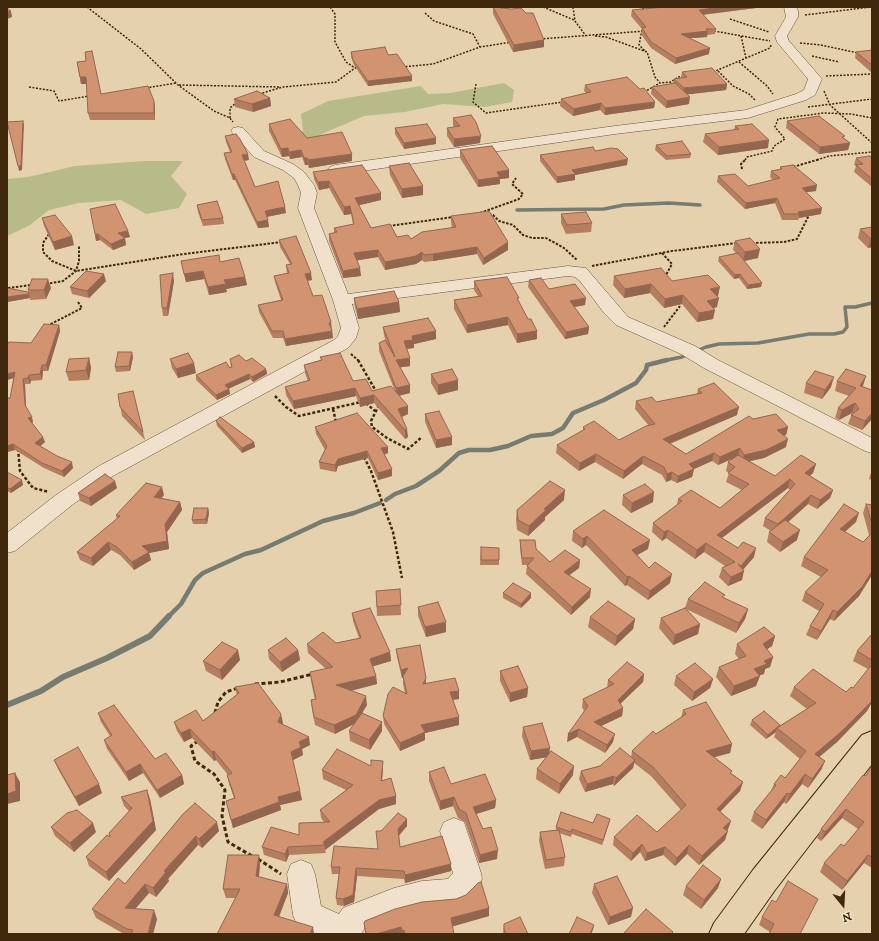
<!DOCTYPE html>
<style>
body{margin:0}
#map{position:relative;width:879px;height:941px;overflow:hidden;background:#e6d1af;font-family:"IM FELL DW Pica",serif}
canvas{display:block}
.frame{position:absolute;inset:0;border:8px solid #40280c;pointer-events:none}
.north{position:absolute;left:823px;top:885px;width:40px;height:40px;-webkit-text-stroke:3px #efe1cb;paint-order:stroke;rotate:162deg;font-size:11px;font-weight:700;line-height:16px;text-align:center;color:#40280c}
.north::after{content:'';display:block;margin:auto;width:14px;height:18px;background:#40280c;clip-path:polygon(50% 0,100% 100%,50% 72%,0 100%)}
</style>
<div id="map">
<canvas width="879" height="941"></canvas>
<div class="frame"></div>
<div class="north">N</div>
</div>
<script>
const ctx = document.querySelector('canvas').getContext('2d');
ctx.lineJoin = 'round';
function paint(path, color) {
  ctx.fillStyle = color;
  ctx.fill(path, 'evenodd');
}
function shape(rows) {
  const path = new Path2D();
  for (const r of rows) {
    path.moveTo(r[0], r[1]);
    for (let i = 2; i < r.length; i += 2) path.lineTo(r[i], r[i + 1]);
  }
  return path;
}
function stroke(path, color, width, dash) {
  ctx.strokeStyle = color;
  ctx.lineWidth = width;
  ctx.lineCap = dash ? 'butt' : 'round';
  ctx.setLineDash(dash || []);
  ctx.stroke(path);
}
paint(shape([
 [504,83,514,90,512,102,485,107,443,104,405,112,364,116,324,133,305,143,282,141,303,131,301,114,328,101,421,86,428,94,450,93],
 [144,161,183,161,171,176,187,194,179,208,146,214,121,200,79,203,49,210,30,225,7,236,7,179,28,177,75,166]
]), '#b7bb89');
stroke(shape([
 [517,210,604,209,624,205,669,203,700,205],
 [662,361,682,357,706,347,719,344,758,343,809,334,834,334,843,332,847,327,845,307,855,307,872,303]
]), '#777c73', 3.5);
stroke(shape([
 [386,500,395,494,416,486,439,471,459,453,469,450,490,450,508,446,531,436,552,434,563,428,573,413,604,400,636,383,646,370,647,365,667,360],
 [168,617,181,604,195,580,203,573,245,554,261,550,323,521,354,513,380,503]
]), '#777c73', 4.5);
stroke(shape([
 [7,705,41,691,63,677,107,658,150,636,169,616]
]), '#777c73', 6);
const minor = shape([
 [784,7,796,7,798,11,798,17,787,36,789,41,822,79,815,95,806,100,748,118,615,134,335,175,330,173,327,170,330,167,335,165,615,126,746,110,796,94,804,90,808,79,777,42,775,36,786,17,784,7],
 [238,127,243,128,264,151,293,164,304,172,314,185,317,193,314,208,348,294,568,266,586,268,628,317,695,346,718,360,872,438,872,453,865,451,704,368,681,354,616,325,604,313,580,281,575,277,568,276,352,304,359,328,356,338,348,348,113,476,72,505,15,551,7,553,7,533,56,495,99,466,334,340,338,336,341,328,333,300,298,208,301,193,298,185,294,178,283,170,254,157,231,131,233,128,238,127],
 [454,818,464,822,481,873,482,879,477,889,465,902,455,906,422,909,395,916,365,928,361,934,316,934,297,925,293,915,287,874,291,864,301,860,311,864,315,874,321,906,339,914,343,908,394,888,422,881,448,879,453,873,440,831,444,822,454,818]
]);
const major = shape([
 [872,731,872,764,775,890,744,934,709,934,714,923,753,870,862,735,872,731]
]);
stroke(minor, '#6a5235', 1);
stroke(major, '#40280c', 2);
stroke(shape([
 [87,7,141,49,178,85,214,111,230,118,233,122],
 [330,7,335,14,335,42,346,62,355,68,359,67],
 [543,7,574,20],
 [573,7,575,21,586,36],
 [639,7,647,10],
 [425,13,434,21,473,34,480,47],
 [805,15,871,7],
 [730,19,769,32],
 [642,30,639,45,645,51],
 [714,31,770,41],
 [595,36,606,37,647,52,655,77,660,83,671,82,678,77,684,76],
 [741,36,746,58],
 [540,39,645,31],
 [800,43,821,45,858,53],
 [812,56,839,62],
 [739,62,767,86,773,94],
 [402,67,433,64,480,47,512,42],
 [718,71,733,86,749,94,755,100],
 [713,72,770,48,771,45],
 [826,76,872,74],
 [476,84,473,102,486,113,563,102],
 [179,85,280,87],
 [29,87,54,91,59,101,89,96],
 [146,88,176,83],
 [824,91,830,105,872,143],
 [644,92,660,83],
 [259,94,283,87,336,82,355,68],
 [808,107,872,99],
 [230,118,230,108,236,103],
 [745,160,747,157,772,151,774,146,785,139,775,127,778,119,824,113,851,114,872,118],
 [817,160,829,156,872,152]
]), '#40280c', 1.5, [2, 1.5]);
stroke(shape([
 [793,167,820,159],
 [742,169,741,164,746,159],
 [480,213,519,199,523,194,512,184,516,178],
 [489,214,493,215,499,221,513,225,523,235,532,238,546,238,564,248,577,260],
 [389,226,453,217],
 [49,234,43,243,43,252,52,261,76,271,184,254,282,242],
 [752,243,784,242,797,239,810,213],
 [662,253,672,264,666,275],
 [592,266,672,251,737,243],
 [46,284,63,281,76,271,79,261,79,246],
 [8,288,31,285],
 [47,326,82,308,78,302],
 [664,327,680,306],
 [351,354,359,361]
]), '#40280c', 2, [2.5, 1.5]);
stroke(shape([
 [358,360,377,393],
 [275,396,286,407,299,416,361,402],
 [366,403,375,411],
 [379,405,371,421,372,427,387,438,408,449,422,437],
 [333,409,336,422],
 [18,449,20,471,33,488,49,492],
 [364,457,371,471,393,532,402,578]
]), '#40280c', 2.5, [3, 2]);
stroke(shape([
 [255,684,280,682,313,674],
 [215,713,218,702,226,692,238,688],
 [198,741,191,746,195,761,214,774,225,790,222,816,228,842,252,856],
 [258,859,281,874]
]), '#40280c', 3, [4, 2.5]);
paint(minor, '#efe1cb');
paint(major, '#e6d1af');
paint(shape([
 [493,7,544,40,544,47,513,52,493,14],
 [659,7,756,7,756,8,703,15,716,29,715,34,707,35,707,37,690,38,709,54,675,64,651,48,641,34,642,29,631,16,632,10,660,8],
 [872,50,872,73,855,58,856,52],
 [351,52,388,55,412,76,412,81,368,86,354,65,351,57],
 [77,62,101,94,154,101,155,108,155,120,90,120,88,113,87,84,81,84],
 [682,72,727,84,726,90,687,94,689,104,666,108,651,94,652,87,673,83,674,79,681,78],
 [585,85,655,102,654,108,605,115,600,110,573,116,560,106,561,99,586,93,584,91],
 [270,98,271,106,253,112,235,107,234,99],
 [453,118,480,143,454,147,447,136,447,128,454,127,453,125],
 [787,121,844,138,850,143,848,150,819,154,786,128],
 [269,124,307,138,352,161,309,168,308,165,305,165,302,157,290,159,289,156,282,157,269,131],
 [735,126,768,148,718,155,703,142,705,134,734,130],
 [395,128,436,144,404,149,395,134],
 [225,136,249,160,244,161,255,187,286,213,267,217,269,227,258,228,235,180,233,180,225,159,224,153,230,152,226,142],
 [656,145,691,154,690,158,666,160,655,150],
 [460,150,509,170,509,178,500,179,500,184,478,187,460,158],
 [595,151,627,165,575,175,575,180,557,183,540,161,540,155],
 [872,157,872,187,854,172,856,166,854,165,856,158],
 [389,166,423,195,402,198,390,175],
 [780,167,816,191,806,192,821,214,799,218,798,220,782,220,775,203,745,209,717,182,718,176,748,186,773,180,770,177,771,171,780,169],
 [313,172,381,193,381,200,359,205,371,228,397,237,411,239,452,228,451,223,451,216,508,250,483,265,477,254,433,261,424,262,422,260,416,264,385,270,378,257,357,260,361,276,343,278,329,241,329,234,334,233,334,228,353,224,351,214,344,215,329,188,319,190,314,179],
 [197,205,223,218,224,224,203,226,198,212],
 [561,214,592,223,591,232,566,234,561,223],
 [42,218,74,245,55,250,44,226],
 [872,227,872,247,868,248,858,238,860,229],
 [128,231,130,237,125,238,126,245,113,250,100,240,96,241,95,234],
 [279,240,312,280,307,281,313,296,332,329,333,338,286,346,283,338,273,338,259,312,258,305,281,300,275,282,274,276,287,273,286,265,290,264,280,247],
 [735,241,758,258,745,261,761,287,747,289,739,278,734,279,718,261,719,257,736,253,733,250],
 [181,261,220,262,245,277,247,285,226,289,227,292,209,295,204,279,186,282],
 [614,276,672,281,718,296,717,296,717,307,714,308,713,319,697,322,682,304,664,308,650,293,624,298,613,285],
 [529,280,585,305,574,307,589,327,588,334,565,339,528,287],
 [106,281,89,298,72,294,70,287],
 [174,281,168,316,163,316,162,308],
 [474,281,518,301,528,319,537,331,537,339,517,343,508,325,467,333,454,309,454,300,478,296,474,290],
 [7,288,28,292,28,290,51,288,46,299,30,300,30,298,7,302],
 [354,298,399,302,400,312,358,319,355,307],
 [59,325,60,331,48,371,43,371,42,380,31,381,30,384,25,384,26,408,33,422,32,423,45,442,40,446,73,468,64,477,44,468,15,450,7,452,7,398,10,398,14,378,7,380,31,343],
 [383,327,436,331,436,339,414,344,414,348,407,349,410,366,400,367,410,385,410,393,399,396,408,414,402,417,408,437,405,439,374,403,360,407,356,396,294,409,286,395,285,387,308,381,305,373,304,365,321,360,320,357,353,381,372,391,395,391,379,351,379,343,386,342,384,335],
 [133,357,130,371,116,372,115,367],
 [89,358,91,368,89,380,69,381,66,372],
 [170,359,196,373,178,378,172,368],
 [230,359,246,361,266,369,267,374,253,382,250,379,229,388,230,394,217,400,196,380,196,375,231,367],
 [431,374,458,390,438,395,431,383],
 [866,376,862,387,872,390,872,419,862,430,848,424,852,413,839,420,835,418,838,408,849,396,835,391,837,381],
 [806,383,831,387,822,399,804,393],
 [698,389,737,415,670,444,686,454,753,419,788,427,786,435,784,436,786,447,764,458,749,461,775,476,816,464,813,473,810,476,833,490,830,498,817,509,808,504,788,522,797,540,780,552,767,542,769,532,771,531,763,526,765,518,790,490,788,488,722,538,754,557,743,570,742,580,728,586,719,577,722,568,725,566,704,552,695,559,666,538,662,541,652,532,653,523,677,505,678,499,720,508,742,490,726,482,729,473,726,471,728,462,735,458,718,465,712,461,694,469,692,477,677,483,671,480,666,482,662,475,642,464,623,479,595,462,579,471,556,453,557,445,583,431,583,427,619,440,649,426,635,409,636,401,656,402,697,394],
 [133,391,145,440,122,416,118,394],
 [425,414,452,445,436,448,425,422],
 [216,421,254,442,255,447,242,453,217,426],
 [315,427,388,453,384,455,392,469,392,476,378,480,368,458,338,466,336,472,320,469,319,462,325,450,316,434],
 [872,469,872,480,869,479],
 [7,472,23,485,11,493,7,491],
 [117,488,91,506,80,501,78,493],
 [164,495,161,498,180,502,182,510,167,532,169,549,149,553,151,560,134,570,120,555,111,550,93,566,80,560,77,552,117,519,116,515],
 [623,495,653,502,631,513,622,505],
 [564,500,545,517,545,520,528,536,517,530,516,520,517,510],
 [866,504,872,505,872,575,859,596,834,621,830,619,817,640,806,635,810,626,819,611,802,601,805,592,821,577,801,566,804,557,856,522,845,532,863,542,869,535,863,513],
 [208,508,209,513,207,524,193,524,192,520],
 [573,531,648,549,637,555,649,568,670,583,648,600,627,585,625,586,586,545,582,548,572,541],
 [520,540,536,549,550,562,580,560,579,568,569,575,590,597,571,615,526,574,527,565,522,565,520,548],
 [481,547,499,560,499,565,480,565],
 [400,589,401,615,377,616,376,591],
 [503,593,531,593,531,598,521,608,503,598],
 [724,598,748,609,745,619,736,633,686,609,700,624,698,634,673,645,659,628,661,618,685,608,688,599],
 [418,607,446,632,426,637,418,616],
 [352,613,390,652,391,661,373,666,376,676,377,684,351,691,367,705,361,715,382,731,370,750,350,741,349,731,354,724,335,734,315,725,312,709,311,700,315,700,311,681,310,672,326,669,308,653,307,644,336,643,359,638,353,621],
 [590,617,635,619,633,629,615,646,588,627],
 [872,634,872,702,867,711,837,742,819,757,825,761,821,770,808,788,802,784,786,804,784,802,762,829,751,821,754,812,771,791,774,784,785,778,800,759,774,737,776,732,766,739,750,725,752,720,780,725,779,726,807,709,790,696,794,687,846,692,853,688,868,669,853,661,857,651],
 [775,636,772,646,767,649,773,657,770,667,765,669,764,674,759,675,756,686,731,696,716,677,719,667,739,659,735,654,737,644],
 [396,649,426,684,459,691,459,699,453,700,459,725,425,733,425,740,400,751,384,724,383,716,405,693,403,684,403,678,402,678,397,657],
 [268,650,298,650,300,660,282,672,269,659],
 [240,660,222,680,206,671,203,661],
 [500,671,528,688,527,697,510,702,500,681],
 [644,674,643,682,620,704,623,708,622,716,601,726,613,742,605,753,577,737,567,742,584,711,582,707,583,699,607,688,608,680],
 [676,676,713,679,710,688,692,701,674,685],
 [235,687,283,723,282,724,310,745,302,749,303,755,293,760,302,800,280,805,281,810,233,828,226,801,234,798,229,784,227,775,228,775,216,760,214,761,192,738,184,742,177,731,174,722,203,721,237,696],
 [683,710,732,744,730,753,714,757,732,771,731,773,743,782,740,791,720,812,731,821,728,829,727,831,725,840,699,865,687,854,675,866,663,855,645,861,640,852,631,861,613,845,614,837,657,832,681,810,651,776,634,763,633,768,614,786,613,784,585,792,579,779,581,771,631,757,632,751,681,718],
 [98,713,155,759,182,775,184,784,160,798,143,773,129,781,107,749,104,740,110,736,101,722],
 [523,727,549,755,573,775,559,794,536,779,537,769,546,757,530,760,522,736],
 [54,760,102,793,79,806,58,769],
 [383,761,383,769,382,781,396,804,379,809,325,850,326,853,289,855,286,862,264,855,262,847,299,835,324,822,321,818,320,810,346,790,323,779,322,770,371,766],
 [872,765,872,868,864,863,842,890,820,872,824,863,844,846,858,829,842,818,821,841,817,838,821,829,866,776],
 [429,772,451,784,496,800,495,808,476,814,497,859,479,863,465,822,458,818,453,806,440,810,429,781],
 [121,797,150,799,156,830,109,881,89,866,86,857,110,837,129,811,124,806],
 [183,814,219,831,202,848,198,845,168,879,169,881,156,897,149,893,135,909,157,919,153,934,124,934,96,918,92,909,125,884],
 [407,819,407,826,399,836,400,847,451,864,451,871,405,883,404,879,357,876,354,902,344,906,337,905,336,898,339,874,332,874,331,867,377,849,381,831],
 [610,819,609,823,602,845,572,834,571,837,559,833,565,857,564,866,545,869,539,841,540,832,556,830,556,827,593,823],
 [51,827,96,832,74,852,55,836],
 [260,864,259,877,287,884,288,893,279,917,236,898,226,898,223,889],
 [721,879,718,888,701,909,683,895,686,886],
 [594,884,631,917,608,925,592,893],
 [489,908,489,916,452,926,454,934,365,934,365,931,364,923],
 [762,917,800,934,770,932,759,925],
 [504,924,528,934,503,934]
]), '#b57e61');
paint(shape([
 [722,7,756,7,756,8,698,15,699,10],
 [11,11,12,17,7,19,7,12],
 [708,31,707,37,680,39,681,34],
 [544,40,544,47,513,52,514,45],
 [710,48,709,54,675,64,676,58],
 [412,76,412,81,368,86,368,81],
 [80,77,86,77,88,84,81,84],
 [727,84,726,90,683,95,684,88],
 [690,97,689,104,666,108,667,101],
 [270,98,271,106,253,112,252,104],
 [154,101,155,108,155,120,154,113],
 [655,102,654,108,605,115,605,108],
 [601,103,600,110,573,116,574,109],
 [23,121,24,125,22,170,19,171,18,166],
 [481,136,480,143,454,147,454,139],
 [436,138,436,144,404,149,404,143],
 [769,140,768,148,718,155,719,147],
 [850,143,848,150,819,154,820,147],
 [288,148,289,156,282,157,281,149],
 [301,150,302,157,290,159,289,152],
 [248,154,249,160,242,161,242,155],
 [352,154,352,161,309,168,308,160],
 [304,158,307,158,308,165,305,165],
 [628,159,627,165,575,175,575,180,557,183,557,177,572,170],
 [509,170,509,178,500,179,500,184,478,187,478,180,497,172],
 [232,174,234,174,235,180,233,180],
 [329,181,329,188,319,190,318,182],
 [817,185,816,191,800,193,802,188],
 [423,186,423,195,402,198,402,189],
 [381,193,381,200,356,206,355,198],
 [777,198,775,203,745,209,746,203],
 [350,206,351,214,344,215,344,207],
 [285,207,286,213,265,217,265,211],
 [822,208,821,214,799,218,799,214,798,212],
 [268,220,269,227,258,228,257,222],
 [128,231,130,237,120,239,118,233],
 [95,234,98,234,100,240,96,241],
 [72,236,74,245,55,250,53,242],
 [125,238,126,245,113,250,111,244],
 [871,239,872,239,872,247,868,248],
 [508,242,508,250,483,265,484,258],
 [477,247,477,254,433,261,433,254],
 [760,249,758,258,743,261,745,252],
 [378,250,378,257,354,261,354,253],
 [422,252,422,260,416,264,385,270,385,262],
 [360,268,361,276,343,278,343,271],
 [203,271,204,279,186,282,184,274],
 [173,273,174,281,168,316,167,308],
 [311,273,312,280,306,281,305,274],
 [104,274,106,281,89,298,87,291],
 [740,274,739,278,734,279,735,275],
 [245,277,247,285,226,289,227,292,209,295,208,287,224,280],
 [48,279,51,288,46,299,44,290],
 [762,283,761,287,747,289,748,285],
 [651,284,650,293,624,298,625,289],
 [720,287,718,296,709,298,710,289],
 [29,294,30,298,7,302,7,297],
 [683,295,682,304,664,308,665,299],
 [586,298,585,305,569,308,570,301],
 [719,298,717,307,706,310,707,301],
 [399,302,400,312,358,319,357,309],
 [715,310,713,319,697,322,699,313],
 [508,317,508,325,467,333,467,325],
 [331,322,332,329,329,323],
 [59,325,60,331,48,371,46,365],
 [589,327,588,334,565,339,566,332],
 [332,331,333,338,286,346,285,339],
 [436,331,436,339,414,344,414,348,404,349,404,341,412,336],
 [537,331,537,339,517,343,517,334],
 [132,352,133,357,130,371,129,366],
 [89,358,91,368,89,380,86,370],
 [410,358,410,366,396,368,396,360],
 [194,363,196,373,178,378,176,369],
 [42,365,43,371,42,380,40,374],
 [266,369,267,374,253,382,252,377],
 [15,372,17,377,7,380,7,374],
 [249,374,250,379,226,390,225,385],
 [29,375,31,381,30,384,28,378],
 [866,376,863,386,857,395,860,386],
 [834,377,831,387,822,399,825,390],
 [23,379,25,384,26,411,25,405],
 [458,380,458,390,438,395,438,385],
 [410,385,410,393,397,396,396,388],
 [355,388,356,396,294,409,293,401],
 [229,389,230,394,217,400,216,395],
 [374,395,374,403,360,407,360,398],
 [855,403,852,413,839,420,842,410],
 [408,406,408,414,399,418,398,409],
 [739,407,737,415,661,447,663,439],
 [872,413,872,419,862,430,865,421],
 [32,417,33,422,29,424,28,418],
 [788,427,786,435,775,438,777,430],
 [407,429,408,437,405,439,405,430],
 [43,437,45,442,37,449,35,443],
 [452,437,452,445,436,448,436,440],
 [788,439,786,447,764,458,742,463,744,455],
 [254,442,255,447,242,453,242,448],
 [13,444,15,450,7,452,7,446],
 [388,447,388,453,381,455,381,448],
 [740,448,738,456,718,465,720,457],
 [367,451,368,458,338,466,336,472,335,465,338,459],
 [714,453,712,461,694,469,692,477,677,483,678,476,689,464],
 [596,454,595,462,579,471,580,463],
 [643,456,642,464,623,479,624,471],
 [72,462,73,468,64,477,62,471],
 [816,464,813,473,802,482,805,473],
 [392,469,392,476,378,480,378,473],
 [672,472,671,480,666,482,667,474],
 [790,479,788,488,715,543,717,535],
 [22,480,23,485,11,493,10,489],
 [115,481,117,488,91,506,89,498],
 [162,487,164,495,156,505,154,497],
 [565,490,564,500,545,517,545,520,528,536,529,526,544,509],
 [833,490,830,498,817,509,820,500],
 [654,492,653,502,631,513,632,503],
 [811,495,808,504,776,533,778,524],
 [180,502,182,510,167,532,169,549,149,553,151,560,134,570,132,562,142,546,165,524],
 [208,508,209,513,207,524,206,519],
 [859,513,856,522,837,538,840,529],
 [668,530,666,538,662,541,664,532],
 [800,530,797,540,780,552,783,542],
 [587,536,586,545,582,548,583,539],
 [650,540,648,549,630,559,632,550],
 [108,542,111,550,93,566,91,558],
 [706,543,704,552,695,559,697,550],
 [756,548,754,557,740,573,744,571,742,580,728,586,731,577,739,574,741,566],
 [580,560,579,568,563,580,564,572],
 [872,571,872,575,859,596,834,621,837,612],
 [672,574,670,583,648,600,650,591],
 [629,576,627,585,625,586,627,577],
 [591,589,590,597,571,615,572,607],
 [531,593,531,598,521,608,521,604],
 [748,609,745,619,736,633,739,623],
 [833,610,830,619,817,640,821,631],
 [635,619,633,629,615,646,617,636],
 [446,622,446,632,426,637,425,627],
 [700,624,698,634,673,645,675,635],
 [775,636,772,646,760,654,763,644],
 [238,650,240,660,222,680,220,670],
 [298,650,300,660,282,672,280,662],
 [390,652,391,661,371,667,370,659],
 [773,657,770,667,765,669,764,674,751,678,754,669,764,661],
 [408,668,403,676,403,678,402,678,401,670],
 [644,674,643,682,616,708,618,700],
 [376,676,377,684,337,694,336,685],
 [760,676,756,686,731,696,734,686],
 [426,678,426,686,423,684],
 [713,679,710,688,692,701,694,692],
 [528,688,527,697,510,702,510,693],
 [459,691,459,699,450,700,450,692],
 [366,696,367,705,356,723,335,734,334,725],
 [872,698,872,702,867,711,837,742,811,764,815,754],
 [623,708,622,716,593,730,594,722],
 [281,714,283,723,279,730,278,722],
 [459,717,459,725,425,733,425,740,400,751,400,743,421,725],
 [382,722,382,731,370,750,369,740],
 [780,725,778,729,777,728,776,732,766,739,768,735],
 [190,729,192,738,184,742,181,733],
 [579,729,577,737,567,742,568,734],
 [615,734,613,742,605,753,607,745],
 [309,737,310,745,302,749,303,755,293,760,291,752,299,742],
 [732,744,730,753,704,760,706,751],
 [550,748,549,757,530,760,531,751],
 [214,751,216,760,214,761,212,752],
 [635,760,633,768,614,786,616,778],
 [383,761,383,769,381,790,381,781],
 [825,761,821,770,808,788,812,779],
 [140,764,143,773,129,781,126,772],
 [574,766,573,775,559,794,560,784],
 [15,773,20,782,20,801,7,804,7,794],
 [805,774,802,784,786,804,790,794],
 [182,775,184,784,160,798,157,790],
 [614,776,613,784,585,792,587,784],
 [743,782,740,791,714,818,717,809],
 [99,784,102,793,79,806,75,797],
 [147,790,150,799,156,830,109,881,106,872],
 [300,791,302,800,280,805,281,810,233,828,231,820,278,797],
 [787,793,784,802,762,829,766,820],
 [396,796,396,804,379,809,325,850,325,845,323,842,379,800],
 [454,797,453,806,440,810,440,801],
 [496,800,495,808,473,815,473,807],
 [846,809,842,818,821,841,825,832],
 [407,819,407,826,398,836,398,829],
 [610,819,609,823,602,845,603,840],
 [731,821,728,829,721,836,723,828],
 [217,822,219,831,202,848,199,839],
 [93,823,96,832,74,852,70,843],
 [728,831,725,840,699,865,702,856],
 [196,836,198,845,168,879,169,881,156,897,153,888,164,871],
 [642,844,640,852,631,861,633,853],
 [689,845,687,854,675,866,677,858],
 [288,847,289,855,286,862,285,854],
 [665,847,663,855,645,861,647,853],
 [498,850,497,859,479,863,480,855],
 [259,855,260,864,258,885,256,876],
 [868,855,864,863,842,890,847,881],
 [451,864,451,871,405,883,405,875],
 [356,868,357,876,354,902,344,906,343,899],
 [721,879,718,888,701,909,704,900],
 [145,884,149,893,128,917,125,908],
 [287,884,288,893,276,924,274,915],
 [489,908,489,916,451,927,451,918],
 [633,908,631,917,608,925,610,917],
 [154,910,157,919,153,934,148,934],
 [594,925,593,930,591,934,590,934],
 [313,927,314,934,310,934],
 [401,927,402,934,376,934],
 [404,930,404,934,402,934,402,931]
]), '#93674f');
const building = shape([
 [493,7,511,9,521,8,526,13,533,13,544,40,514,45,493,7],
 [665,7,722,7,699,10,716,29,706,29,708,31,681,34,710,48,676,58,651,42,642,28,646,27,632,10,665,7],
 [7,8,11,11,7,12,7,8],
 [385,47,388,55,397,54,412,76,368,81,353,60,351,52,385,47],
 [872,50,872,65,856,52,872,50],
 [92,51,101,94,148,86,154,101,154,113,88,113,86,77,80,77,77,62,86,61,85,52,92,51],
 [712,68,727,84,684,88,674,79,687,77,682,72,712,68],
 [627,77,640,89,644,88,655,102,605,108,601,103,574,109,561,99,591,92,585,85,627,77],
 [675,83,690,97,667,101,652,87,675,83],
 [257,91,270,98,252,104,234,99,257,91],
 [471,115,476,122,481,136,454,139,447,128,460,126,453,118,471,115],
 [819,116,845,136,842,137,850,143,820,147,787,121,819,116],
 [290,119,307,138,342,132,352,154,308,160,307,158,304,158,301,150,289,152,288,148,281,149,269,124,290,119],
 [23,121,21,166,18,166,7,122,23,121],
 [427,124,436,138,404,143,395,128,427,124],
 [752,124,769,140,719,147,705,134,739,129,735,126,752,124],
 [236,134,240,139,248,154,242,155,255,187,278,181,285,207,265,211,268,220,257,222,234,174,232,174,224,153,232,152,225,136,236,134],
 [682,141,691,154,667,156,656,145,682,141],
 [492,146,509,170,497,172,500,177,478,180,460,150,492,146],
 [593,147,595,151,611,148,618,149,628,159,572,170,576,174,557,177,540,155,593,147],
 [869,156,872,157,872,179,856,165,863,164,856,158,869,156],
 [409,163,423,186,402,189,389,166,409,163],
 [362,165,381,193,355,198,371,228,390,224,397,237,408,235,411,239,422,232,456,227,451,216,489,211,508,242,484,258,477,247,433,254,424,255,422,252,416,256,385,262,378,250,354,253,360,268,343,271,329,234,337,232,334,228,354,224,350,206,344,207,329,181,318,182,313,172,362,165],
 [793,165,817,185,802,188,822,208,798,212,799,214,784,214,777,198,746,203,718,176,735,174,748,186,780,178,771,171,782,169,780,167,793,165],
 [217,201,223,218,202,220,197,205,217,201],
 [115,204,128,231,118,233,125,238,111,244,98,234,95,234,90,209,115,204],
 [586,212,592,223,567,225,561,214,586,212],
 [55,215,72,236,53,242,42,218,55,215],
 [872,227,872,239,871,239,860,229,872,227],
 [296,236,311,273,305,274,313,296,322,295,331,322,329,323,332,331,285,339,283,331,272,331,258,305,283,300,274,276,289,273,286,265,292,264,279,240,296,236],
 [750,238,760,249,745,252,735,241,750,238],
 [738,253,762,283,748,285,740,274,735,275,719,257,738,253],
 [219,255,220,262,239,258,245,277,224,280,226,284,208,287,203,271,184,274,181,261,219,255],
 [661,268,672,281,708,275,720,287,710,289,719,298,707,301,715,310,699,313,683,295,665,299,651,284,625,289,614,276,661,268],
 [86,271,104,274,87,291,70,287,86,271],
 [173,273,167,308,162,308,160,275,173,273],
 [507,277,519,298,517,298,528,319,531,319,537,331,517,334,508,317,467,325,454,300,482,296,474,281,507,277],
 [541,278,549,289,575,284,586,298,570,301,589,327,566,332,529,280,541,278],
 [32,279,48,279,44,290,28,290,32,279],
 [7,288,28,292,29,294,7,297,7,288],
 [394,291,399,302,357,309,354,298,394,291],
 [428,318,436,331,412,336,413,340,404,341,410,358,396,360,410,385,396,388,379,343,385,340,395,357,383,327,428,318],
 [44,324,59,325,46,365,42,365,40,374,29,375,28,378,23,379,25,405,32,417,28,418,43,437,35,443,57,456,72,462,62,471,42,463,13,444,7,446,7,398,10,398,15,372,7,374,7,345,9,342,31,343,44,324],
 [118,352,132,352,129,366,115,367,118,352],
 [188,353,194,363,176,369,170,359,188,353],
 [340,353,353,381,366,379,372,391,391,386,408,406,398,409,407,429,405,430,374,395,360,398,355,388,293,401,285,387,310,380,304,365,322,360,320,357,340,353],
 [239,355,246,361,252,358,266,369,252,377,249,374,225,385,229,389,216,395,196,375,226,362,230,368,232,367,230,359,239,355],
 [89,358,86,370,66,372,69,359,89,358],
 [452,369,458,380,438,385,431,374,452,369],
 [846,369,866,376,860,386,872,390,872,413,865,421,851,415,859,409,855,403,842,410,838,408,856,388,837,381,846,369],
 [815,371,834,377,825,390,806,383,815,371],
 [714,383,739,407,663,439,686,454,749,416,753,419,776,414,788,427,777,430,788,439,766,450,744,455,740,448,720,457,714,453,689,464,694,469,678,476,672,472,667,474,664,467,643,456,624,471,596,454,580,463,557,445,585,429,583,427,594,421,619,440,646,426,655,424,636,401,652,397,656,402,702,393,698,389,714,383],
 [133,391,143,432,120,407,118,394,133,391],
 [439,411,452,437,436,440,425,414,439,411],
 [357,413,388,447,381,448,392,469,378,473,367,451,338,459,335,465,319,462,327,446,315,427,357,413],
 [220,417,254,442,242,448,216,421,220,417],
 [738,455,775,476,801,455,816,464,805,473,833,490,820,500,811,495,778,524,765,518,795,484,790,479,717,535,738,548,743,542,756,548,741,566,738,564,744,571,731,577,722,568,735,562,706,543,697,550,668,530,664,532,653,523,682,501,678,499,691,490,720,508,749,484,728,473,735,467,728,462,738,455],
 [7,472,22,480,10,489,7,487,7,472],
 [105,474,115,481,89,498,78,493,105,474],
 [550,481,565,490,544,509,546,510,529,526,518,520,517,510,550,481],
 [146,483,162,487,154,497,180,502,165,524,167,541,142,546,149,552,132,562,117,547,108,542,91,558,77,552,120,516,116,515,146,483],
 [645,484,654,492,632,503,623,495,645,484],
 [844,504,859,513,840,529,863,542,872,533,872,571,862,587,837,612,833,610,821,631,810,626,824,604,805,592,828,570,804,557,844,504],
 [866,504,872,505,872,524,866,504],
 [194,508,208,508,206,519,192,520,194,508],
 [604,510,650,540,632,550,649,568,655,562,672,574,650,591,629,576,627,577,587,536,583,539,573,531,604,510],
 [785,520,800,530,783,542,769,532,785,520],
 [520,540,535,540,536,549,550,562,565,550,580,560,564,572,591,589,572,607,527,566,534,558,522,558,520,540],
 [481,547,499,548,499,560,481,560,481,547],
 [705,582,725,595,722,597,748,609,739,623,688,599,705,582],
 [513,583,531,593,521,604,503,593,513,583],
 [400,589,401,605,377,607,376,591,400,589],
 [608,601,635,619,617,636,590,617,608,601],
 [438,602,446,622,425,627,418,607,438,602],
 [370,608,390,652,370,659,376,676,336,685,366,696,356,715,334,725,314,717,311,700,316,699,310,672,333,667,307,644,323,632,336,643,361,638,352,613,370,608],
 [685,608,700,624,675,635,661,618,685,608],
 [764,627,775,636,763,644,773,657,764,661,767,664,754,669,760,676,734,686,719,667,746,656,737,644,764,627],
 [872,634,872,660,857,651,872,634],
 [286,638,298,650,280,662,268,650,286,638],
 [222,642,238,650,220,670,203,661,222,642],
 [420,645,426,678,423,684,455,678,459,691,450,692,459,717,421,725,425,732,400,743,383,716,388,694,393,687,407,694,403,676,408,668,401,670,396,649,420,645],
 [627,662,644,674,618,700,623,708,594,722,615,734,607,745,579,729,568,734,588,706,583,699,614,684,608,680,627,662],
 [695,663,713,679,694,692,676,676,695,663],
 [872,664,872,698,871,701,872,701,841,732,815,754,825,761,812,779,805,774,790,794,787,793,766,820,754,812,776,785,774,784,781,775,785,778,806,751,777,728,816,703,794,687,813,669,846,692,851,687,853,688,872,664],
 [518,666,528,688,510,693,500,671,518,666],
 [258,683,281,714,278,722,309,737,299,742,301,747,291,752,300,791,278,797,279,802,231,820,226,801,235,798,227,775,232,773,214,751,212,752,190,729,181,733,174,722,196,710,203,721,239,693,235,687,258,683],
 [706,702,732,744,706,751,732,771,730,773,743,782,717,809,731,821,723,828,728,831,702,856,689,845,677,858,665,847,647,853,642,844,633,853,614,837,637,815,657,832,686,805,653,767,632,751,653,731,656,734,686,714,683,710,706,702],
 [114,705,155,759,166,753,182,775,157,790,140,764,126,772,104,740,112,735,98,713,114,705],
 [764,711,780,725,768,735,752,720,764,711],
 [362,713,382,722,369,740,349,731,362,713],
 [542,723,550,748,531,751,523,727,542,723],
 [78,747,99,784,75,797,54,760,78,747],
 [620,748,635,760,616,778,614,776,587,784,581,771,600,766,620,748],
 [337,749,371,766,371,760,383,761,381,781,391,778,396,796,379,800,323,842,325,845,288,847,285,854,262,847,271,827,299,835,299,823,330,822,320,810,353,785,322,770,337,749],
 [551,751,574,766,560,784,537,769,551,751],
 [872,765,872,857,868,855,847,881,824,863,841,844,844,846,864,822,846,809,825,832,821,829,863,775,866,776,872,765],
 [444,767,451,784,485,774,496,800,473,807,483,829,491,827,498,850,480,855,466,813,459,809,454,797,440,801,429,772,444,767],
 [15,773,16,791,7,794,7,775,15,773],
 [147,790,153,821,106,872,86,857,107,835,110,837,109,833,132,808,121,797,147,790],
 [195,803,217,822,199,839,196,836,164,871,166,872,153,888,145,884,125,908,154,910,148,934,131,934,133,930,127,929,92,909,118,878,125,884,183,814,195,803],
 [77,810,93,823,70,843,51,827,67,813,77,810],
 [561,812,593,823,597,814,610,819,603,840,572,829,571,832,556,827,561,812],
 [398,813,407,819,398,829,400,847,442,836,451,864,405,875,404,871,356,868,353,895,343,899,336,898,340,867,331,867,334,846,378,849,376,831,381,831,398,813],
 [559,830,565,857,546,860,540,832,559,830],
 [228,855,259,855,256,876,287,884,274,915,313,927,310,934,217,934,240,889,223,889,228,855],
 [703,865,721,879,704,900,686,886,703,865],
 [617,876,633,908,610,917,594,884,617,876],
 [788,881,818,899,800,934,769,934,774,924,762,917,772,900,776,902,788,881],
 [481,882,489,908,451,918,454,934,405,934,404,930,402,931,401,927,376,934,366,934,364,923,365,921,395,909,422,902,456,899,466,895,478,883,481,882],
 [646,909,673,932,671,934,623,934,646,909],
 [520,917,528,934,506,934,504,929,504,924,520,917],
 [577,917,594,925,590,934,569,934,577,917]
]);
paint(building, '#d29371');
stroke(building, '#93674f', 1);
</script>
